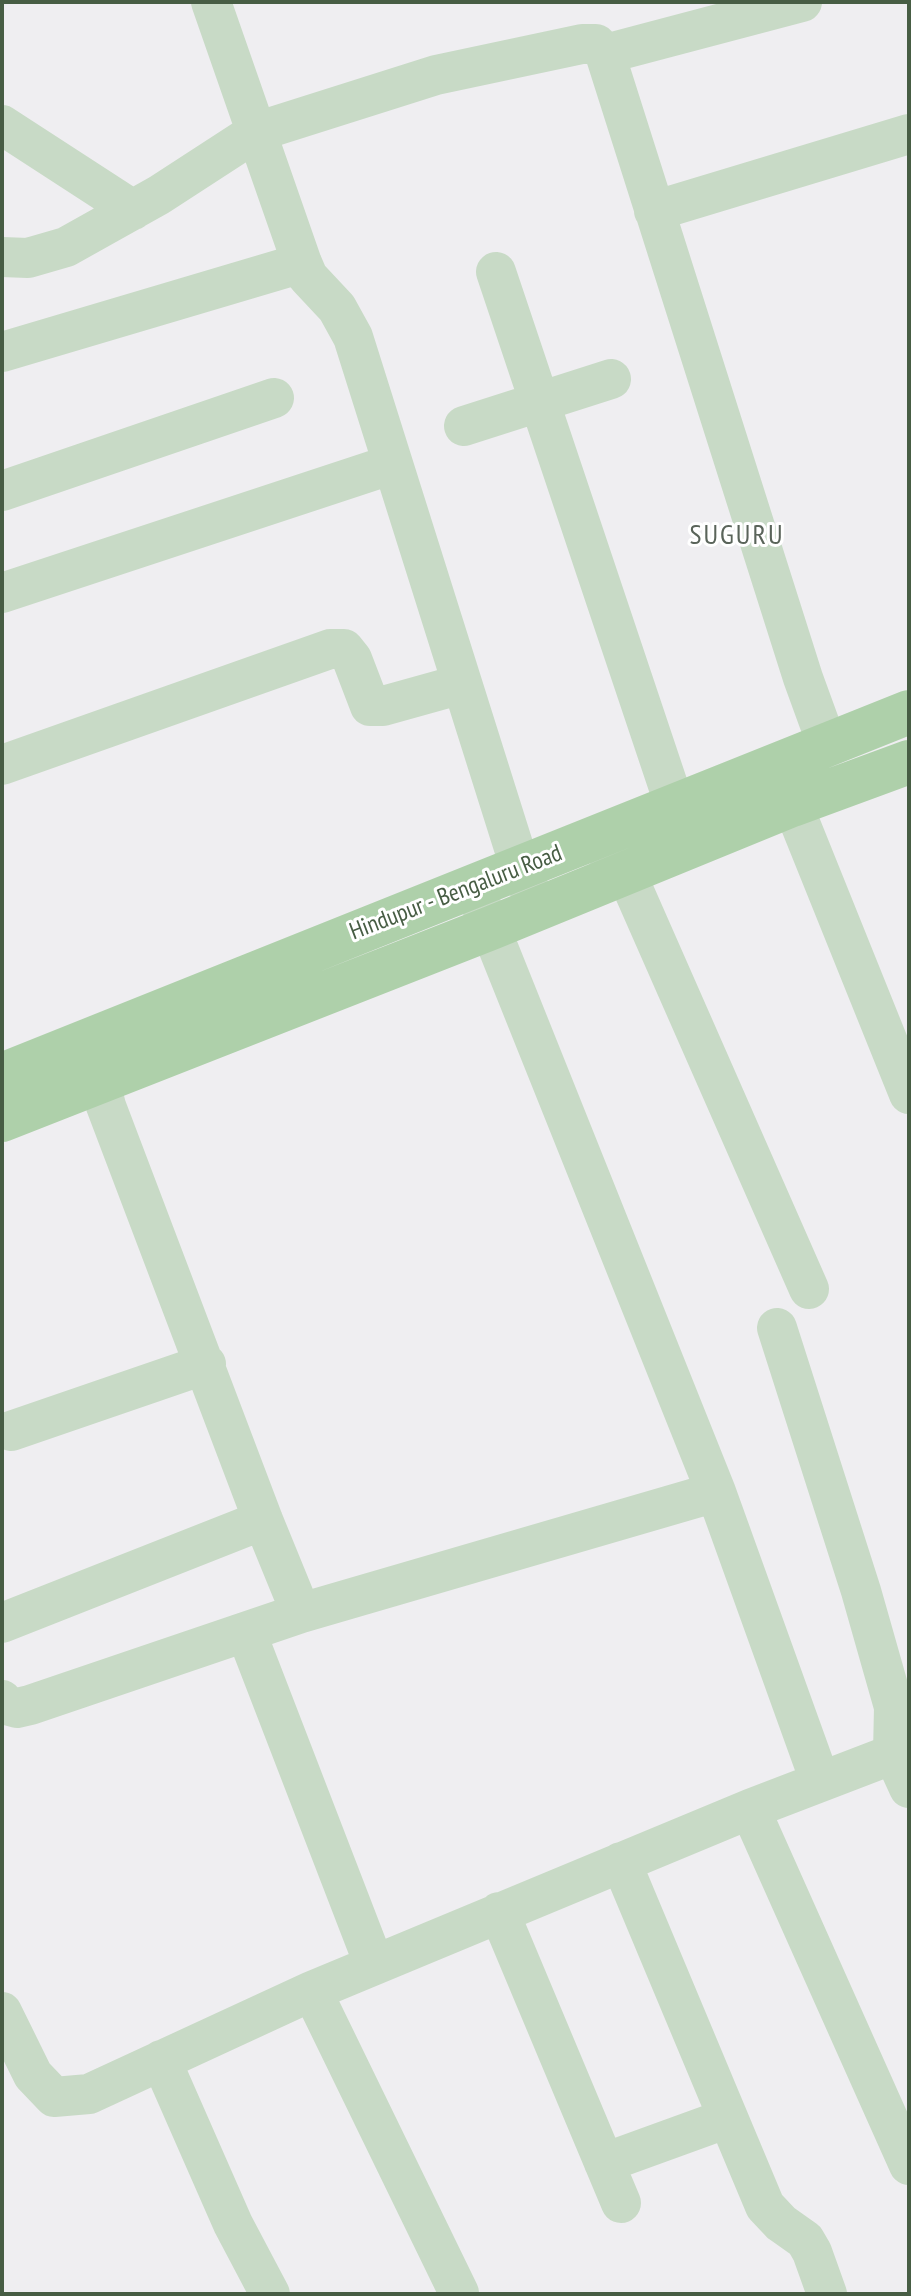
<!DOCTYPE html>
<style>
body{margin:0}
#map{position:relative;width:911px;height:2296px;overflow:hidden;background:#efeef1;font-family:"PT Sans Narrow",sans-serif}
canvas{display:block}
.frame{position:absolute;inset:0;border:4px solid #475d44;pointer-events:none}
</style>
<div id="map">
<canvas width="911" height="2296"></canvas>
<div class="frame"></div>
</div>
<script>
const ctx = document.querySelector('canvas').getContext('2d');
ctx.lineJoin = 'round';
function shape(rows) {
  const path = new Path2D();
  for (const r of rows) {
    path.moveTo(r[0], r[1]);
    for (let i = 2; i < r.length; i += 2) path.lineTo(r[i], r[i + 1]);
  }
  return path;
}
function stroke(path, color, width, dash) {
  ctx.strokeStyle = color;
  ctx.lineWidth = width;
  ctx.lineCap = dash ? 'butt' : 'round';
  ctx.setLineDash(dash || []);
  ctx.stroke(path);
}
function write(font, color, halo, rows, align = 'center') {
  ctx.font = font + ' "PT Sans Narrow",sans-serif';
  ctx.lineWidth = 6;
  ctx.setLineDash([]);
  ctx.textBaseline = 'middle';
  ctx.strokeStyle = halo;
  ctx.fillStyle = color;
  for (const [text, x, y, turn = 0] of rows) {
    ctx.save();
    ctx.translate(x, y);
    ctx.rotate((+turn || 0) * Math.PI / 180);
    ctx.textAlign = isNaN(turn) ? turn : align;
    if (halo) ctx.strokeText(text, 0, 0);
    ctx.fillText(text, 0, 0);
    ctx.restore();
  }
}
stroke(shape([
 [211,2,302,263,308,277,337,308,353,337,520,867,533,898],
 [605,54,802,2],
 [2,125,133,210],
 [654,211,909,134],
 [2,257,28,258,66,247,159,195,256,132,436,75,582,44,596,44,605,54,803,678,827,744],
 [496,272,675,806],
 [2,352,302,263],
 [464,426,611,379],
 [2,491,274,398],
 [2,593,393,464],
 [2,765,330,649,344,649,352,659,370,706,383,706,462,684],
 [781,776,909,1094],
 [603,848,626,873,809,1289],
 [473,885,716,1492,820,1781],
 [92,1051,106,1106,263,1520,301,1613],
 [777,1328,861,1591,894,1707,893,1753,909,1788],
 [11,1431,206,1364],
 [2,1623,263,1520],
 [246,1632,374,1964],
 [2,1700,6,1705,17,1708,30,1705,301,1613,716,1492],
 [750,1809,909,2165],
 [621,1862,765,2206,781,2223,805,2240,812,2252,827,2294],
 [499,1912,621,2203],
 [312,1991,459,2293],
 [2,2012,33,2075,54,2097,89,2094,312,1991,750,1809,909,1748],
 [161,2060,233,2224,270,2294],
 [604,2163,728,2118]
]), '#c8dac6', 40);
stroke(shape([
 [2,1075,909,712],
 [2,1120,491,928,792,805,909,762]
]), '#aed0aa', 44);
write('24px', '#475d44', '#fff', [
 ["Hindupur - Bengaluru Road",456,893,-21]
]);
ctx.letterSpacing = '2px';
write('28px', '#5a645a', '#fff', [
 ["SUGURU",737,536]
]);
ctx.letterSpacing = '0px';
</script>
